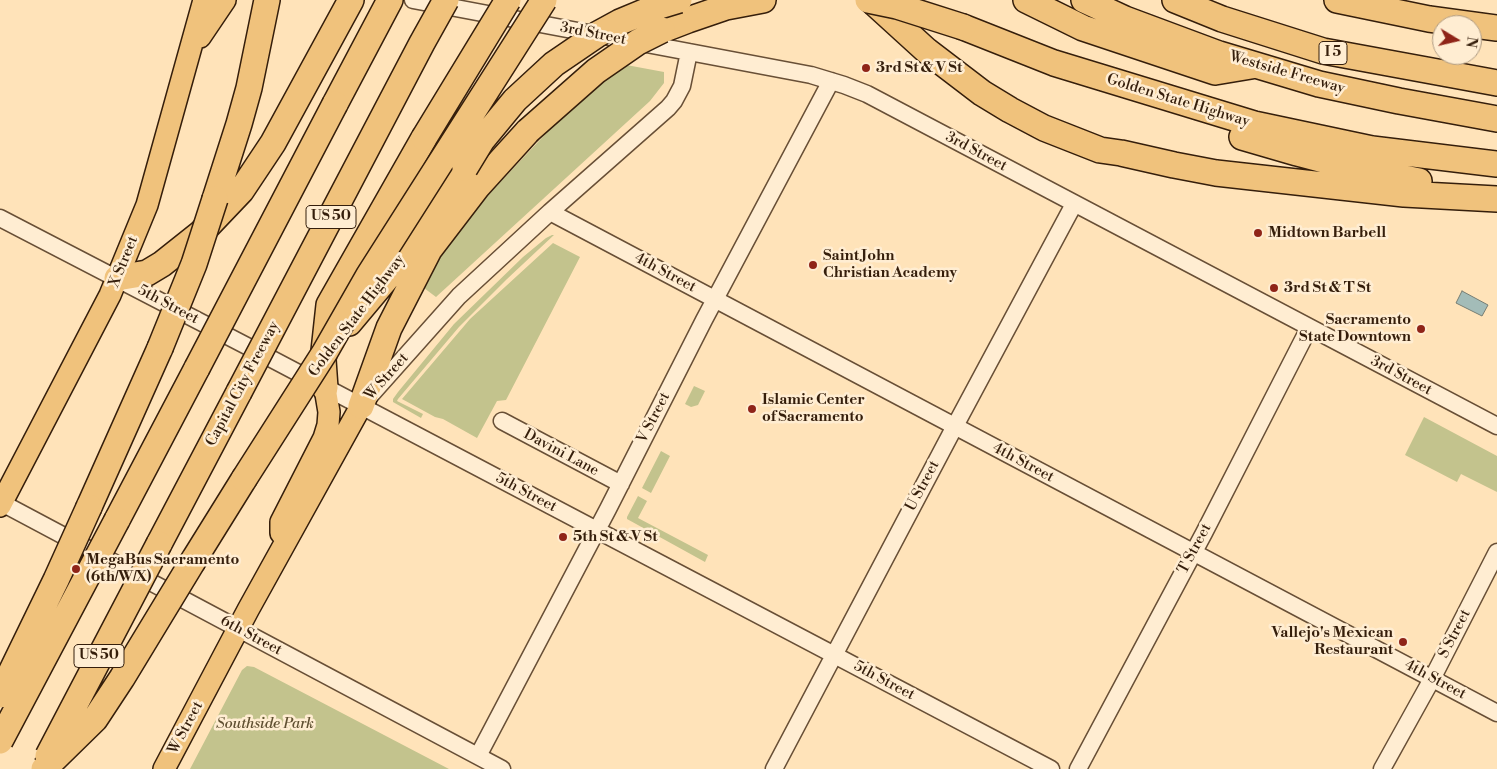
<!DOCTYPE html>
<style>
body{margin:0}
#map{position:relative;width:1497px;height:769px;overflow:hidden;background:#ffe3b9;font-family:"Libre Bodoni",serif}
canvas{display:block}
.north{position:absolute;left:1432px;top:15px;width:50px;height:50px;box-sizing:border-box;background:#ffedd2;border:1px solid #ae9a82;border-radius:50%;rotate:99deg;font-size:14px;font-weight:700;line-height:20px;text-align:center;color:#351e0b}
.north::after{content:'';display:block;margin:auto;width:18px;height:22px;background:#8f2418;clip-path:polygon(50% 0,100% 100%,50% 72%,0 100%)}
</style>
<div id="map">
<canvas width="1497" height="769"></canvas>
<div class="north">N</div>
</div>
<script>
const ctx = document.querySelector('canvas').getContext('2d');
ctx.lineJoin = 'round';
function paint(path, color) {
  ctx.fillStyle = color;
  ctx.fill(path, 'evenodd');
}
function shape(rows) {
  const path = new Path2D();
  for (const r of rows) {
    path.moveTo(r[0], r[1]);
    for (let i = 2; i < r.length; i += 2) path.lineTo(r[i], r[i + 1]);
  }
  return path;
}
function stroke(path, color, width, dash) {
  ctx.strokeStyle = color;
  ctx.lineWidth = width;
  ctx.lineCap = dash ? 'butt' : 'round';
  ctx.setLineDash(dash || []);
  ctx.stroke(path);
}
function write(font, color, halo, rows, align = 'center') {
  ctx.font = font + ' "Libre Bodoni",serif';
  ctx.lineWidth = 5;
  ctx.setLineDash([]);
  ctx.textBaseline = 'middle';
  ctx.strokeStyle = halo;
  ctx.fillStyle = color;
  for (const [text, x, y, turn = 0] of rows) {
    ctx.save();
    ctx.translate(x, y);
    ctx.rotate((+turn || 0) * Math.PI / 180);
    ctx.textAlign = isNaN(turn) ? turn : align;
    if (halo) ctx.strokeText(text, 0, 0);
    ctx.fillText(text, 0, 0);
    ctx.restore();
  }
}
paint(shape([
 [621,64,664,72,664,83,650,101,436,297,420,285,463,222,582,95],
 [552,235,554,235,507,279,459,327,398,399,397,401,423,414,421,418,393,402,393,399,398,392,454,324,523,257,546,238],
 [553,243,580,257,506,400,497,401,477,438,443,419,435,417,402,399,470,319],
 [694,386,705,391,698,405,691,407,685,404],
 [1424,417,1497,456,1497,492,1461,474,1457,482,1405,455],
 [661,451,670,456,651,493,642,488],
 [638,496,647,501,638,518,708,555,705,562,627,519,627,517],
 [247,666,254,667,449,769,190,769,242,670]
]), '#c3c38d');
const water = shape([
 [1462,291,1488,305,1482,316,1456,303,1462,291]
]);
paint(water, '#a3bcb8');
stroke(water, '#777d73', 1);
const minor = shape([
 [413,0,811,75,844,85,867,94,1497,426],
 [550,212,1497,713],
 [0,218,266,356,1051,769],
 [369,397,459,296,550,212,668,108,674,101,682,86,689,52],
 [502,421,621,484],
 [0,502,502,769],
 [478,756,608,509,704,320,831,81],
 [774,769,955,426,1074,204],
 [1078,769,1204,533,1309,328],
 [1382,769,1432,679,1497,552]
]);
const major = shape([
 [200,37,225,0],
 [0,506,110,295,147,205,204,0],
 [281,533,281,522,324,438,328,425,329,412,325,388],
 [164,769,248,610,361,406]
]);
const highway = shape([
 [871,0,927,51,982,93,1010,110,1044,128,1100,150,1121,153,1174,165,1216,173,1404,194,1497,199],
 [1026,0,1083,28,1215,72,1251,66],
 [1084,0,1125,19,1219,54,1319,84,1399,101,1497,119],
 [1175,0,1222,19,1323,51,1497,83],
 [1337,0,1429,19,1497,28],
 [963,27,1054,63,1254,124,1372,149,1497,164],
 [662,30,688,20,726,7,763,0],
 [335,104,390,0],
 [1242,137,1297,153,1350,167,1419,181],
 [215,199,239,124,249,88,267,0],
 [117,278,147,273,162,264,201,233,241,191,273,143,351,0],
 [349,323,396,267,465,168],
 [325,388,323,360,329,305,424,138],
 [361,406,389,328,429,250,478,186,528,131],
 [89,507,160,348],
 [117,520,197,368],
 [159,544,239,392],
 [193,561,244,479]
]);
stroke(minor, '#684f36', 19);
stroke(major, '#351e0b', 24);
stroke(highway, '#351e0b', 28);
stroke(minor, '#ffedd2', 16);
stroke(major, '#f0c27c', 21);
stroke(highway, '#f0c27c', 25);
const highwayBridge = shape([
 [868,0,897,6,963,27],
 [528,131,596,71,638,42,662,30],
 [424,138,508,0],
 [465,168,482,140,515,100,554,64,598,34,620,22,656,7,679,0],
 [160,348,194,264,215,199],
 [197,368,335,104],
 [239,392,422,43,446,0],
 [244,479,325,352,369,275,544,0],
 [0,695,56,580,89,507],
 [0,741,117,520],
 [48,756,159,544],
 [44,769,95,719,122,678,193,561]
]);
stroke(highwayBridge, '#351e0b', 28, []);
stroke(highwayBridge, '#f0c27c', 25);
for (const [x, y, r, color] of [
 [866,68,5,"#8f2418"],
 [1258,233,5,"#8f2418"],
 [813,265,5,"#8f2418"],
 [1274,288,5,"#8f2418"],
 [1421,329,5,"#8f2418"],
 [752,409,5,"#8f2418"],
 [563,537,5,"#8f2418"],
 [76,569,5,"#8f2418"],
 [1403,642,5,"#8f2418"]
]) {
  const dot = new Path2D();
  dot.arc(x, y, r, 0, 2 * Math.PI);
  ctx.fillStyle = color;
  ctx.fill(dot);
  stroke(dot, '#ffedd2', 2);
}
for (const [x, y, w] of [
 [1333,53,28],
 [331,217,50],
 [99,656,50]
]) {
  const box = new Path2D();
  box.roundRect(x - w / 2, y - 11.5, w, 23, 4);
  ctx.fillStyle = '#ffedd2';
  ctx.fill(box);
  stroke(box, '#351e0b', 1);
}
write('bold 14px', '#351e0b', null, [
 ["I 5",1333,53],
 ["US 50",331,217],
 ["US 50",99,656]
]);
write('15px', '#351e0b', '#ffedd2', [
 ["3rd Street",593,34,11],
 ["Westside Freeway",1287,73,16],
 ["Golden State Highway",1178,101,17],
 ["3rd Street",976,152,28],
 ["X Street",124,262,-68],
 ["4th Street",665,273,28],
 ["5th Street",168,305,28],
 ["Golden State Highway",357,316,-53],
 ["3rd Street",1401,376,28],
 ["W Street",387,377,-48],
 ["Capital City Freeway",243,384,-62],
 ["V Street",654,418,-63],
 ["Davini Lane",561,453,28],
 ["4th Street",1023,463,28],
 ["U Street",923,486,-62],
 ["5th Street",526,493,28],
 ["T Street",1195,549,-62],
 ["S Street",1455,634,-63],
 ["6th Street",251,636,28],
 ["4th Street",1435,680,28],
 ["5th Street",884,681,28],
 ["W Street",186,728,-62]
]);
write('bold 15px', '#351e0b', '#ffedd2', [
 ["3rd St & V St",876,68],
 ["Midtown Barbell",1268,233],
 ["Saint John",823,256],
 ["Christian Academy",823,273],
 ["3rd St & T St",1284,288],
 ["Sacramento",1411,320,"right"],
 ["State Downtown",1411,337,"right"],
 ["Islamic Center",762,400],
 ["of Sacramento",762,417],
 ["5th St & V St",573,537],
 ["MegaBus Sacramento",86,560],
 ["(6th/W/X)",86,577],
 ["Vallejo's Mexican",1393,633,"right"],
 ["Restaurant",1393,650,"right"]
], 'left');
write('italic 15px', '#605032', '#ffedd2', [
 ["Southside Park",265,724]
]);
</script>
